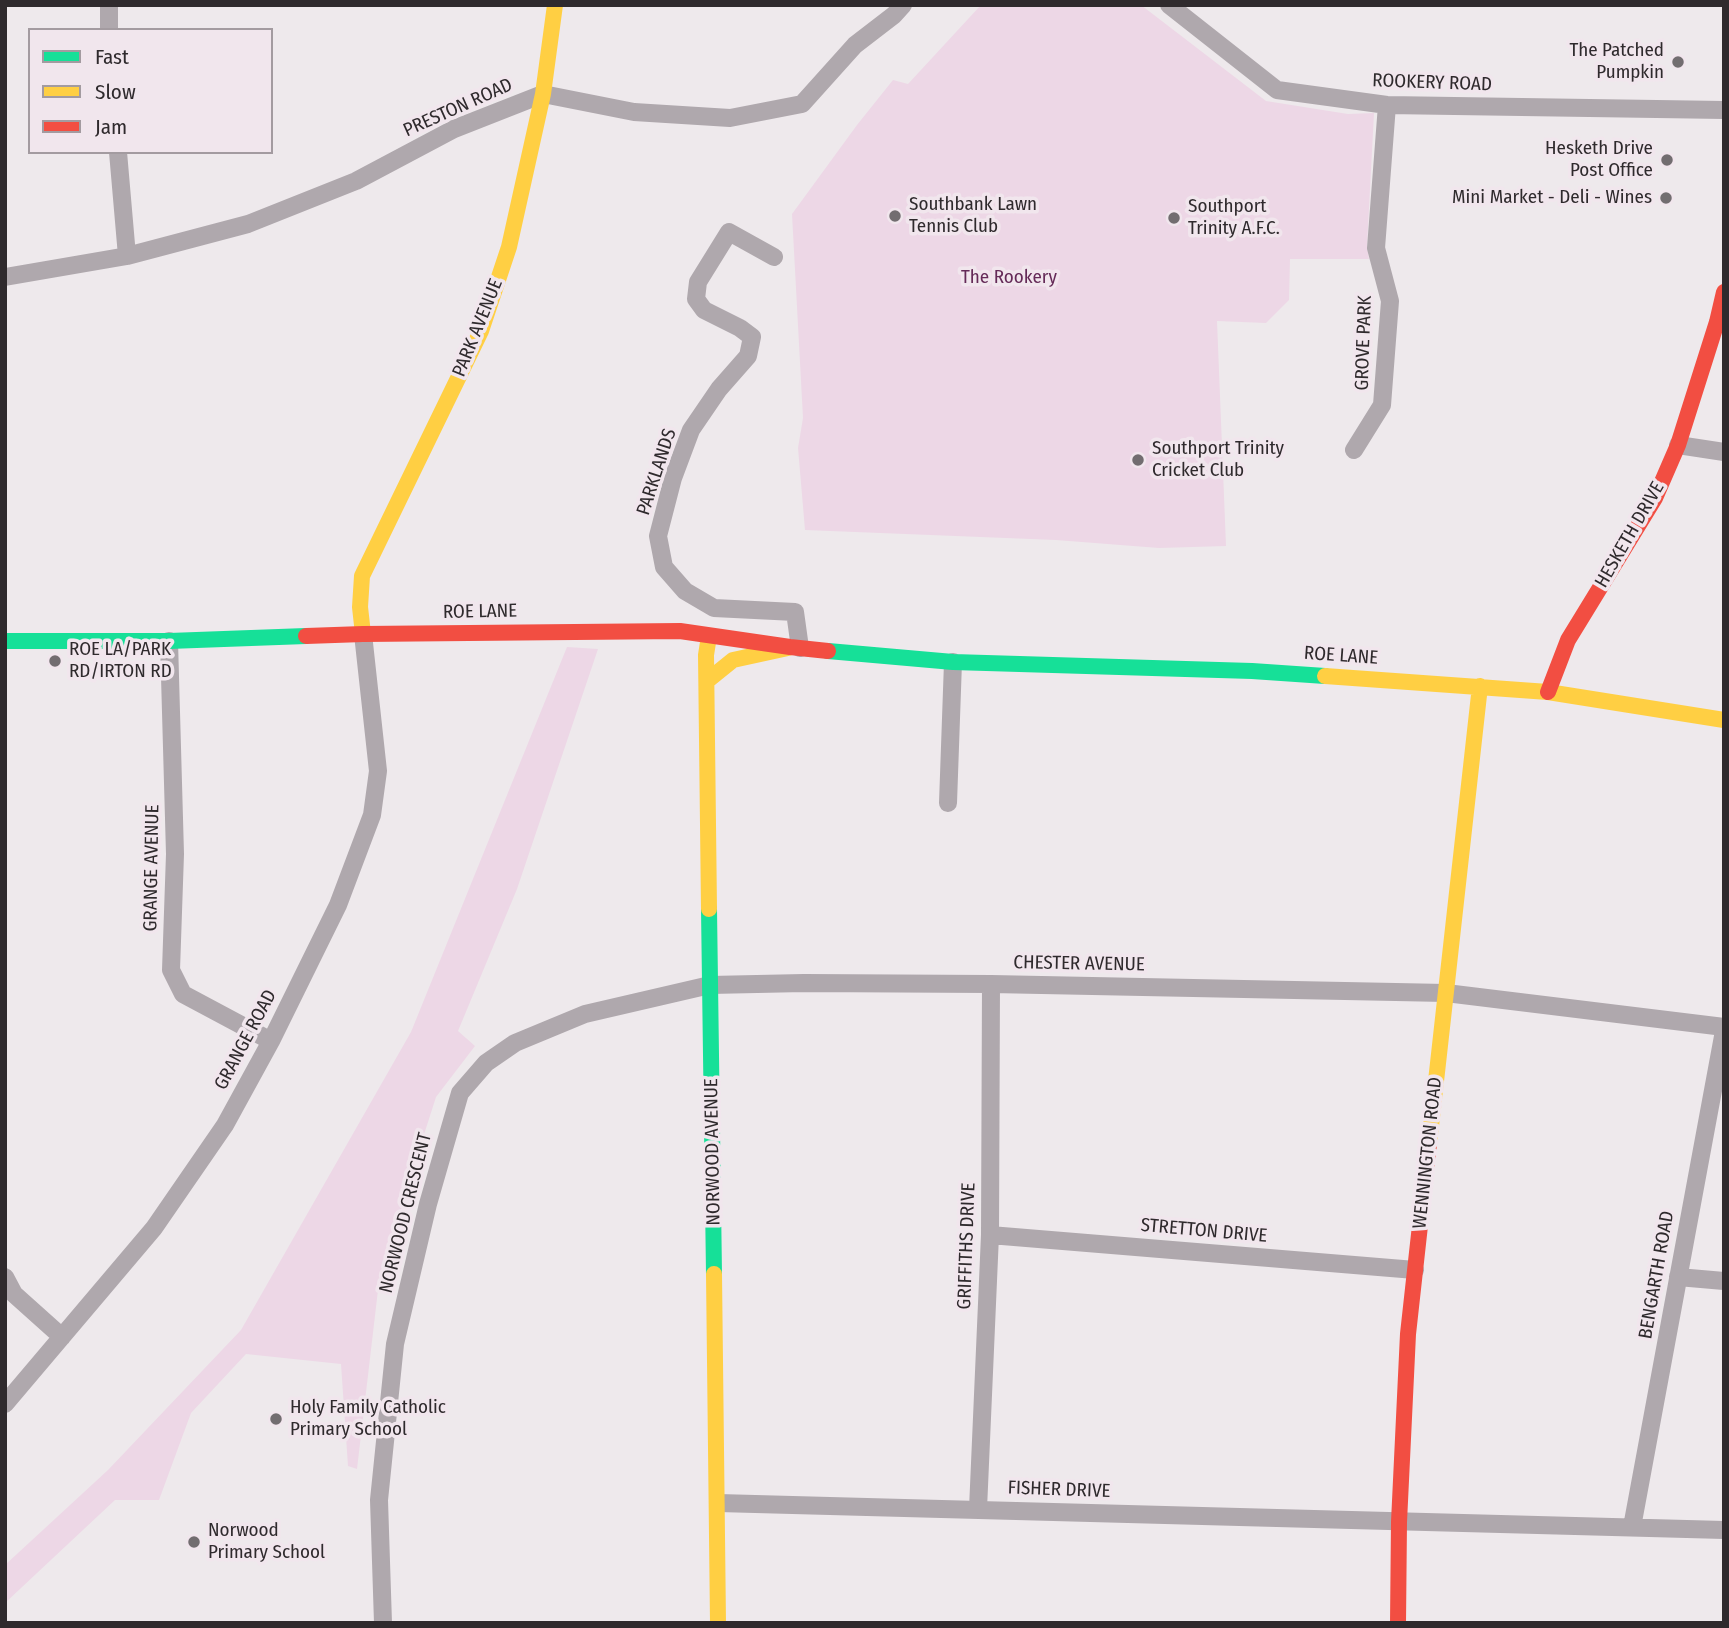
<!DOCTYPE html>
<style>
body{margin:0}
#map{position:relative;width:1729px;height:1628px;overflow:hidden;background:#eee9ec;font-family:"Fira Sans Condensed",sans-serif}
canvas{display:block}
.frame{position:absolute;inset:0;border:7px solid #2f2a2d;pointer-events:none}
.legend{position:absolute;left:28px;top:28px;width:245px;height:126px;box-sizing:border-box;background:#f1e6ed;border:2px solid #a39ba0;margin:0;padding:9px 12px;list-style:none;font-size:21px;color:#2f2a2d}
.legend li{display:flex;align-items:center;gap:14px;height:35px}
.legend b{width:35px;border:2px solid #a39ba0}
</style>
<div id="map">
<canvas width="1729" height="1628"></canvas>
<div class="frame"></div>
<ul class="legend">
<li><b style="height:9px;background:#16e098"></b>Fast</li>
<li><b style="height:9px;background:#ffcf43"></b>Slow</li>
<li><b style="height:9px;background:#f24e42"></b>Jam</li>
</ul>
</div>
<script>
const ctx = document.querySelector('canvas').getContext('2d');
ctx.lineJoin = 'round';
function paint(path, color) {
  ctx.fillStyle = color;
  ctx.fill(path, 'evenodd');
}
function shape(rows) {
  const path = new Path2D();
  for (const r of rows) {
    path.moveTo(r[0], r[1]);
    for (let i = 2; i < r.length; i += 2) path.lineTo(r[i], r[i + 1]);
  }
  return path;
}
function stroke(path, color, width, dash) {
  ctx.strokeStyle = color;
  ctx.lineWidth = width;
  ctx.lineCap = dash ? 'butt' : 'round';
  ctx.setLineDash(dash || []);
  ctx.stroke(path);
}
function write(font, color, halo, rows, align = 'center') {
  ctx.font = font + ' "Fira Sans Condensed",sans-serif';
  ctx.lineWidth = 7;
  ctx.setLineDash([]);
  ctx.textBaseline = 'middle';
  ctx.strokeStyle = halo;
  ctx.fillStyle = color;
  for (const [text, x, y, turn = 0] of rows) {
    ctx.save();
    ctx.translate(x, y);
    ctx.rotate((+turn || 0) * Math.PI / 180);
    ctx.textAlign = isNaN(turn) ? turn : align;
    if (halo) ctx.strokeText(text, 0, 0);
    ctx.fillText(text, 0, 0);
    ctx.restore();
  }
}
paint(shape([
 [981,5,1141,5,1266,101,1348,114,1374,113,1367,246,1369,259,1290,259,1289,300,1266,323,1217,321,1226,546,1159,548,1056,540,805,530,798,448,803,418,792,214,857,125,893,80,908,84],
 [567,647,598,649,517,889,458,1031,475,1046,436,1097,413,1169,378,1290,357,1469,348,1466,341,1364,246,1354,191,1413,159,1500,115,1500,5,1603,5,1565,108,1470,241,1330,411,1032]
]), '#edd7e6');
stroke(shape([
 [1169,5,1277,90,1387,105,1724,110],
 [109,30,109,5],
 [118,152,127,256],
 [774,257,729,232,698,282,696,299,704,310,740,328,752,337,748,356,719,389,691,430,673,478,658,536,664,567,685,591,714,608,795,612,800,648],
 [5,277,127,256,248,224,356,181,454,129,543,94,634,112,730,118,802,104,855,45,894,15,903,5],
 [1678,445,1724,452],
 [1354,450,1382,405,1390,301,1376,248,1387,105],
 [169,641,175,854,171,970,183,994,271,1041],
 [948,803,953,662],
 [990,1235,1415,1270],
 [5,1277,14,1294,62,1337],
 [1678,1277,1724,1281],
 [5,1404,154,1228,225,1125,271,1041,338,905,372,815,378,771,363,634],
 [718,1503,1724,1530],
 [978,1509,990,1235,991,984],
 [1632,1527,1724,1031],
 [383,1623,379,1500,395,1344,428,1204,460,1093,486,1063,515,1043,585,1014,710,985,804,983,991,984,1446,993,1724,1027]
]), '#afa8ad', 18);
stroke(shape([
 [5,641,169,641,306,636],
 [828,651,953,662,1252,671,1325,676],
 [709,909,714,1274]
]), '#16e098', 16);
stroke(shape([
 [363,634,360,607,362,576,481,331,509,247,543,94,555,5],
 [709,636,706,655,709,909],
 [1325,676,1548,692,1724,720],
 [707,681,733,660,788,648],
 [1429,1144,1480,686],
 [714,1274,718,1623]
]), '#ffcf43', 16);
stroke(shape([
 [306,636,363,634,680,631,790,647,828,651],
 [1548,692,1568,640,1655,498,1678,445,1717,322,1724,292],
 [1398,1623,1399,1522,1408,1334,1429,1144]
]), '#f24e42', 16);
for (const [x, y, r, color] of [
 [1678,62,7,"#726d70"],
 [1667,160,7,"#726d70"],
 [1666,198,7,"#726d70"],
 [895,216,7,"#726d70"],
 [1174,218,7,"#726d70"],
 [1138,460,7,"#726d70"],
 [55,661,7,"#726d70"],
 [276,1419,7,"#726d70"],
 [194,1542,7,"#726d70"]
]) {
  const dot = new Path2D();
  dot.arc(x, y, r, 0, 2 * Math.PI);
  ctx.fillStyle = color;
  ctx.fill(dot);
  stroke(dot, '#f1e6ed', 2.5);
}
write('19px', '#2f2a2d', '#f1e6ed', [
 ["The Patched",1664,51,"right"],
 ["Pumpkin",1664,73,"right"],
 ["Hesketh Drive",1653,149,"right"],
 ["Post Office",1653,171,"right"],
 ["Mini Market - Deli - Wines",1652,198,"right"],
 ["Southbank Lawn",909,205],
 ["Tennis Club",909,227],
 ["Southport",1188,207],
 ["Trinity A.F.C.",1188,229],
 ["Southport Trinity",1152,449],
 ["Cricket Club",1152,471],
 ["ROE LA/PARK",69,650],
 ["RD/IRTON RD",69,672],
 ["Holy Family Catholic",290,1408],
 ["Primary School",290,1430],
 ["Norwood",208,1531],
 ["Primary School",208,1553]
], 'left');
write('19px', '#2f2a2d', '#f1e6ed', [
 ["ROOKERY ROAD",1432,83,2],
 ["PRESTON ROAD",458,108,-24],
 ["PARK AVENUE",478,328,-68],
 ["GROVE PARK",1364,343,-88],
 ["PARKLANDS",657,472,-72],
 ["HESKETH DRIVE",1630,535,-60],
 ["ROE LANE",480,612,-1],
 ["ROE LANE",1341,656,4],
 ["GRANGE AVENUE",152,868,-89],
 ["CHESTER AVENUE",1079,964,1],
 ["GRANGE ROAD",246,1040,-62],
 ["NORWOOD AVENUE",713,1152,-91],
 ["WENNINGTON ROAD",1428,1153,-84],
 ["NORWOOD CRESCENT",406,1213,-76],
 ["STRETTON DRIVE",1204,1231,5],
 ["GRIFFITHS DRIVE",967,1246,-88],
 ["BENGARTH ROAD",1657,1275,-80],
 ["FISHER DRIVE",1059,1490,2]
]);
write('19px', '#652b58', '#f1e6ed', [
 ["The Rookery",1009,278]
]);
</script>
